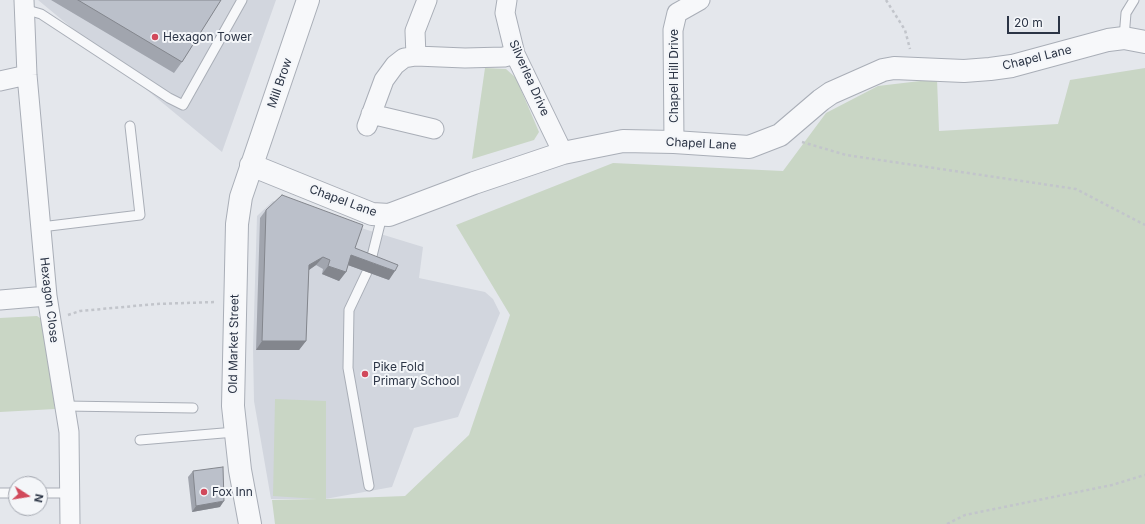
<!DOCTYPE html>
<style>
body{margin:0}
#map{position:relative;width:1145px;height:524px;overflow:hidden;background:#e4e7ec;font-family:Inter,sans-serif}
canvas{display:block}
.north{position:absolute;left:8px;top:476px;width:40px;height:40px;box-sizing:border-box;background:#f4f6f9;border:1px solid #a4a8b1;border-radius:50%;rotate:102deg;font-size:11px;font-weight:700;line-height:16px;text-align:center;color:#2b3445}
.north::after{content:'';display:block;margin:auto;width:14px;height:18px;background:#d1495b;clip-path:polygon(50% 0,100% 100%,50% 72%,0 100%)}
.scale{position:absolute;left:1007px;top:16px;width:53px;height:18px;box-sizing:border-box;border:2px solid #2b3445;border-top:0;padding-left:5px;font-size:12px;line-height:14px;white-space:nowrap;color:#2b3445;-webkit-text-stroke:3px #f4f6f9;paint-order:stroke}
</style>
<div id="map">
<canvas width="1145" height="524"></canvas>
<div class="north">N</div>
<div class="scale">20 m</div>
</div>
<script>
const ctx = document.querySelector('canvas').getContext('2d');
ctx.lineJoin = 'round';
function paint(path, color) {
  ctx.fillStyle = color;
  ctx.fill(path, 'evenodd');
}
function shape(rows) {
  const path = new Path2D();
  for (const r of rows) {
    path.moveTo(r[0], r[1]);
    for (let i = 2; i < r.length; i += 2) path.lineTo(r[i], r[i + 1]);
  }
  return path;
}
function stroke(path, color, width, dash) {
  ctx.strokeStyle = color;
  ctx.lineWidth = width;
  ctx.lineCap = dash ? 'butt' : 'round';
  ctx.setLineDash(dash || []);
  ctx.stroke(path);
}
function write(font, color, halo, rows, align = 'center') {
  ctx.font = font + ' Inter,sans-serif';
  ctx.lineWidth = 4;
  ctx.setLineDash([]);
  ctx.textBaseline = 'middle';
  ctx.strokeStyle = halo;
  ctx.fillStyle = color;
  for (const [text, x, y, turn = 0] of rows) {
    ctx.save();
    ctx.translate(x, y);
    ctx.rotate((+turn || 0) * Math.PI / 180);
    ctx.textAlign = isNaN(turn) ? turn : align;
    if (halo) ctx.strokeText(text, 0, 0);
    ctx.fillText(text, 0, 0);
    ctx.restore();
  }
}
paint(shape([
 [38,0,276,0,222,152],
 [273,201,423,247,419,278,485,292,493,299,500,313,458,417,414,428,392,487,325,499,271,499,254,401,253,348,257,216]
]), '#d2d6de');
paint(shape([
 [485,68,506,69,516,78,539,132,534,140,472,159],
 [1145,68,1145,524,275,524,272,500,317,499,273,496,275,399,326,401,326,499,405,496,469,435,510,315,456,225,613,163,783,171,826,113,878,86,937,79,939,131,1058,124,1070,80],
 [37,316,43,320,55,409,0,412,0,318]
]), '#c9d6c5');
const service = shape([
 [24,9,41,14,169,98,183,105,242,0],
 [1124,38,1126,13,1134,0],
 [41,227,140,215,130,126],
 [370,264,382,216],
 [367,272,349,310,348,368,369,486],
 [65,406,193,408],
 [140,440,235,432],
 [0,493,16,493],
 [40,493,70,493]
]);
const minor = shape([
 [24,0,27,75,47,296,69,432,70,524],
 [507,0,505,13,515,54,563,153],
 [416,56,415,31,427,0],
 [0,81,27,75],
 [371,114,434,129],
 [367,126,384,80,395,65,404,58,416,56,465,58,504,57,515,54],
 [674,142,673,30,677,13,700,0],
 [0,300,47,296]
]);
const tertiary = shape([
 [251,165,372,214,389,215,474,183,563,153,623,141,674,142,749,147,780,135,821,100,831,93,883,70,894,68,964,71,990,69,1012,66,1108,40,1124,38,1145,42],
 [250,524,240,470,233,406,237,224,241,197,308,0]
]);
stroke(service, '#a9aeb7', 11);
stroke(minor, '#a9aeb7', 21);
stroke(tertiary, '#a9aeb7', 24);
stroke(shape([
 [886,0,905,30,910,49],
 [802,142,846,155,1076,189,1145,225],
 [68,315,80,311,156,304,216,302],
 [947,524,965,515,1112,485,1145,475]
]), '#c2c5cb', 2.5, [3, 3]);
stroke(service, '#f7f8fa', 9);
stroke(minor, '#f7f8fa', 19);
stroke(tertiary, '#f7f8fa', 22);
paint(shape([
 [51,0,221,0,182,62,174,73],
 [266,210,355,248,389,280,348,265,346,272,339,281,322,274,323,269,316,265,309,270,306,341,299,350,256,350,260,218],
 [193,471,220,507,192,512,188,477]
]), '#a1a5ae');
paint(shape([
 [351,255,395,271,389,280,345,264],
 [323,257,316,265,303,274,309,265],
 [328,266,346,272,339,281,322,274],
 [262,341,306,341,299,350,256,350],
 [224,501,220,507,192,512,196,506]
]), '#83868d');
const building = shape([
 [78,0,221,0,182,62,78,0],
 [282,195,363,225,355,248,398,265,395,271,351,255,346,272,328,266,330,260,323,257,309,265,306,341,262,341,266,210,282,195],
 [223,467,224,501,196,506,193,471,223,467]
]);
paint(building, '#bbc0ca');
stroke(building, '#83868d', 1);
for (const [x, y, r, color] of [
 [155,37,4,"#d1495b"],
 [365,374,4,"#d1495b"],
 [204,492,4,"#d1495b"]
]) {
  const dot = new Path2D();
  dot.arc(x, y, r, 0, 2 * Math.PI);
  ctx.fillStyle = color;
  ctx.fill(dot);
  stroke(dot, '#f4f6f9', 1.5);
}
write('12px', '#2b3445', '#f4f6f9', [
 ["Hexagon Tower",163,37],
 ["Pike Fold",373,367],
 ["Primary School",373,381],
 ["Fox Inn",212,492]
], 'left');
write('12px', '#2b3445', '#f4f6f9', [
 ["Chapel Lane",1037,58,-14],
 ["Chapel Hill Drive",674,76,-90],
 ["Silverlea Drive",529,78,66],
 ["Mill Brow",280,83,-71],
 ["Chapel Lane",701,144,3],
 ["Chapel Lane",343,201,20],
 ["Hexagon Close",49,300,83],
 ["Old Market Street",234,344,-89]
]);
</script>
